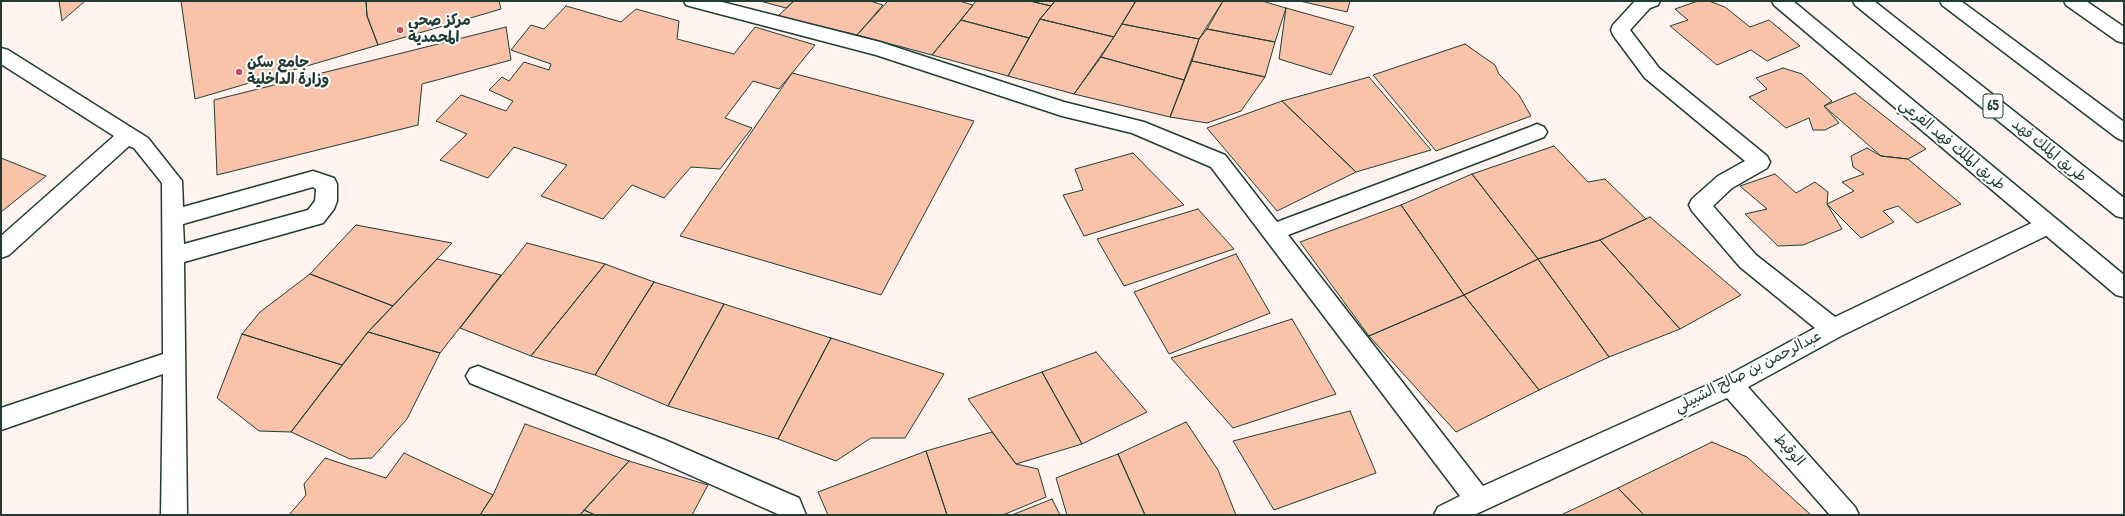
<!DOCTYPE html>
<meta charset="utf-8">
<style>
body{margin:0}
#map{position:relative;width:2125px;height:516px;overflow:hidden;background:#fef3ee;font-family:"Patrick Hand",sans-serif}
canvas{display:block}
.frame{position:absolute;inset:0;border:2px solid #1f3d34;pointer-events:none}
</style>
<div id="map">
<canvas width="2125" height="516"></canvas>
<div class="frame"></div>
</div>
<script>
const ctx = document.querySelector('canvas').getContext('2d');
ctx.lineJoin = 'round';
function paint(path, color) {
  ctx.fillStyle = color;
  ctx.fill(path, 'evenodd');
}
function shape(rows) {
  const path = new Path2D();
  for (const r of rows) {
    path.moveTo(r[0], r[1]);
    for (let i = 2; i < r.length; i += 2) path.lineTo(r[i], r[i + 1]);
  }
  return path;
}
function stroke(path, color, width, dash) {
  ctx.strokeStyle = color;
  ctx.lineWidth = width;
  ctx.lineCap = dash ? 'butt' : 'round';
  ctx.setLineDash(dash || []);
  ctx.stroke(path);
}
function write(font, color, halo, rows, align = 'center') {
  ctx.font = font + ' "Patrick Hand","Playpen Sans Arabic",sans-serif';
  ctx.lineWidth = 4;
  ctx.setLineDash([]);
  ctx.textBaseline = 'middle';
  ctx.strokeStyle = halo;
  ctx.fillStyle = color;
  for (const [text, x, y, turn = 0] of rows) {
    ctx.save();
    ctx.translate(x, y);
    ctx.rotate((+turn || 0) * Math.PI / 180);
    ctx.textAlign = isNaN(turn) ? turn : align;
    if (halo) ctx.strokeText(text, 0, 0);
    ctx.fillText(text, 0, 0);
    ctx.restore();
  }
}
const building = shape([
 [59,1,85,1,62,21,59,1],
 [181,1,366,1,367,16,378,45,195,99,181,1],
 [366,1,499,1,501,9,378,45,367,16,366,1],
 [760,1,794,1,786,8,760,1],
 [794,1,870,1,883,5,857,35,778,16,794,1],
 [888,1,959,1,973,5,932,55,857,35,888,1],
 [976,1,1030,1,1051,6,1040,19,1029,38,961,20,976,1],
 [1030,1,1055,1,1051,6,1030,1],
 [1055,1,1129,1,1135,2,1114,37,1040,19,1055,1],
 [1136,1,1223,1,1199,39,1122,24,1136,1],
 [1223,1,1262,1,1286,8,1275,42,1207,29,1223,1],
 [1300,1,1350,1,1347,12,1300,1],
 [1698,1,1709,1,1725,7,1750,27,1769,20,1800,46,1767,61,1751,50,1717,65,1670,26,1688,20,1675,9,1698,1],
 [566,6,621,22,636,9,679,21,677,39,734,54,755,27,815,45,779,89,753,81,725,118,752,128,720,169,691,167,664,198,632,185,603,219,541,196,567,165,514,147,488,178,440,160,467,134,436,121,461,95,506,111,513,101,489,90,502,77,509,81,524,62,549,70,551,64,511,50,531,25,544,29,566,6],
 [1286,8,1354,27,1331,75,1279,59,1286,8],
 [1040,19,1114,37,1074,94,1008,76,1040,19],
 [961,20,1029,38,1008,76,932,55,961,20],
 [1122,24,1199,39,1184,80,1101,57,1122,24],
 [506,27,511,60,422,84,418,125,217,175,214,100,506,27],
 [1207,29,1275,42,1265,77,1192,61,1199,39,1207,29],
 [1465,44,1495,65,1499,74,1519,95,1531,116,1436,151,1373,75,1465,44],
 [1101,57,1184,80,1170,117,1074,94,1101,57],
 [1192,61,1265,77,1241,111,1207,123,1170,117,1192,61],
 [1783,68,1802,74,1832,101,1824,106,1839,123,1825,130,1813,130,1809,118,1786,128,1749,97,1767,89,1756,78,1783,68],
 [792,73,974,121,881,295,680,236,792,73],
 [1369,77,1431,150,1356,172,1282,101,1369,77],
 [1855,93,1926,149,1908,159,1881,156,1824,106,1855,93],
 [1282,101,1356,172,1277,211,1207,128,1282,101],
 [1554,146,1588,182,1605,179,1646,219,1600,240,1538,259,1472,174,1554,146],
 [1867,148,1881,156,1908,159,1961,204,1917,223,1898,206,1883,211,1894,222,1861,238,1827,204,1854,191,1842,182,1864,174,1853,167,1851,156,1867,148],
 [1133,153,1184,205,1084,236,1063,195,1083,190,1075,169,1133,153],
 [1,158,46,176,1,212,1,158],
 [1472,174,1538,259,1464,295,1401,205,1472,174],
 [1775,174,1796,193,1815,182,1828,192,1827,204,1842,229,1803,245,1778,246,1745,214,1767,209,1740,186,1775,174],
 [1401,205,1464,295,1369,336,1300,242,1401,205],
 [1198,209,1234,249,1124,286,1097,239,1198,209],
 [1650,217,1741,295,1680,329,1600,240,1650,217],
 [356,225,452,243,393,306,310,274,356,225],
 [1600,240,1680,329,1609,357,1538,259,1600,240],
 [527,243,605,264,531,356,460,328,527,243],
 [1236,254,1270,313,1169,354,1134,292,1236,254],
 [437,259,501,275,440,353,368,332,437,259],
 [1538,259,1609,357,1539,390,1464,295,1538,259],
 [605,264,654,282,595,375,531,356,605,264],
 [310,274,393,306,368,332,342,365,242,334,260,312,310,274],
 [654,282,724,304,668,406,595,375,654,282],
 [1464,295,1539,390,1456,432,1369,336,1464,295],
 [724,304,831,338,778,439,668,406,724,304],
 [1292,319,1336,394,1233,428,1171,358,1292,319],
 [368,332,440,353,407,419,372,458,350,459,291,432,368,332],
 [242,334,342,365,291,432,259,431,217,398,242,334],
 [831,338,944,374,905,438,871,438,836,461,778,439,831,338],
 [1096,352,1147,412,1082,444,1042,372,1096,352],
 [1042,372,1082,444,1016,464,968,399,1042,372],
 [1350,411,1376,473,1274,510,1233,441,1350,411],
 [1186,422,1218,470,1236,515,1145,515,1118,454,1186,422],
 [525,424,629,461,580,515,480,515,493,495,525,424],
 [992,432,1016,464,1038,469,1046,497,1003,515,947,515,926,451,992,432],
 [1712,442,1747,457,1811,515,1644,515,1618,488,1712,442],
 [926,451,947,515,828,515,818,492,926,451],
 [404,453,493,495,480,515,289,515,306,495,304,484,325,458,386,478,404,453],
 [1118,454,1145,515,1067,515,1056,478,1118,454],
 [629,461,708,485,692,515,595,515,584,510,629,461],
 [1618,488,1644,515,1561,515,1618,488],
 [1052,499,1060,515,1012,515,1052,499],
 [584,510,595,515,580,515,584,510]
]);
paint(building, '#f8c3a9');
stroke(building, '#1f3d34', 1);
const minor = shape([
 [684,1,718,1,880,42,1064,102,1144,122,1225,155,1277,222,1530,127,1537,124,1544,127,1547,132,1544,137,1288,235,1483,486,1723,378,1815,328,1740,267,1692,211,1689,205,1692,199,1718,176,1745,161,1645,78,1613,35,1611,30,1613,25,1635,1,1660,1,1658,5,1650,8,1630,30,1659,68,1767,156,1770,162,1767,168,1732,188,1713,206,1756,255,1835,317,2040,219,2048,216,2056,219,2059,225,2056,231,1841,336,1748,387,1855,507,1859,515,1830,515,1727,398,1474,515,1434,515,1438,507,1460,496,1211,167,1132,133,1062,116,876,55,693,7,686,5,684,1],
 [1,48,8,50,148,138,182,181,183,207,313,171,334,178,337,184,337,201,334,209,323,223,184,262,187,515,161,515,163,374,1,430,1,408,163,354,162,183,134,148,129,146,9,255,1,258,1,236,114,136,1,64,1,48],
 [313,187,316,189,315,201,308,210,184,244,183,224,313,187],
 [478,366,665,440,799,498,806,515,780,515,647,456,470,383,466,376,470,369,478,366]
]);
const major = shape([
 [1772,1,1793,1,2124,275,2124,297,2116,295,1774,5,1772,1],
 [2064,1,2086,1,2124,27,2124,43,2117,41,2066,5,2064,1]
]);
const highway = shape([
 [1853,1,1874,1,2124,198,2124,218,2116,216,1855,5,1853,1],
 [1940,1,1961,1,2124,122,2124,141,2117,138,1942,5,1940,1]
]);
stroke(minor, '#1f3d34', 3);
stroke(major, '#1f3d34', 3);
stroke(highway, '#1f3d34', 3);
paint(minor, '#fff');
paint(major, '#fff');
paint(highway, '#fff');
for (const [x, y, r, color] of [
 [400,30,4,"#d1495b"],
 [239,72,4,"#d1495b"]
]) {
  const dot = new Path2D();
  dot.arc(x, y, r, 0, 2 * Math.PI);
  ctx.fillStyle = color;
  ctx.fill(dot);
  stroke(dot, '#fff', 1.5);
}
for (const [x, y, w] of [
 [1993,106,20]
]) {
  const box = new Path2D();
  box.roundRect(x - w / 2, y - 12, w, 24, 3);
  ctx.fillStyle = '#fff';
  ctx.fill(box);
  stroke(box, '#1f3d34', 1);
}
write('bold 14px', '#1f3d34', null, [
 ["65",1993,106]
]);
write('bold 15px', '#1f3d34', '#fff', [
 ["مركز صحي",408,21],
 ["المحمدية",408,38],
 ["جامع سكن",247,63],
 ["وزارة الداخلية",247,80]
], 'left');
write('15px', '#1f3d34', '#fff', [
 ["طريق الملك فهد الفرعي",1952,145,40],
 ["طريق الملك فهد",2049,151,39],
 ["عبدالرحمن بن صالح الشبيلي",1748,372,-27],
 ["الوقيط",1789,450,49]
]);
</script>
